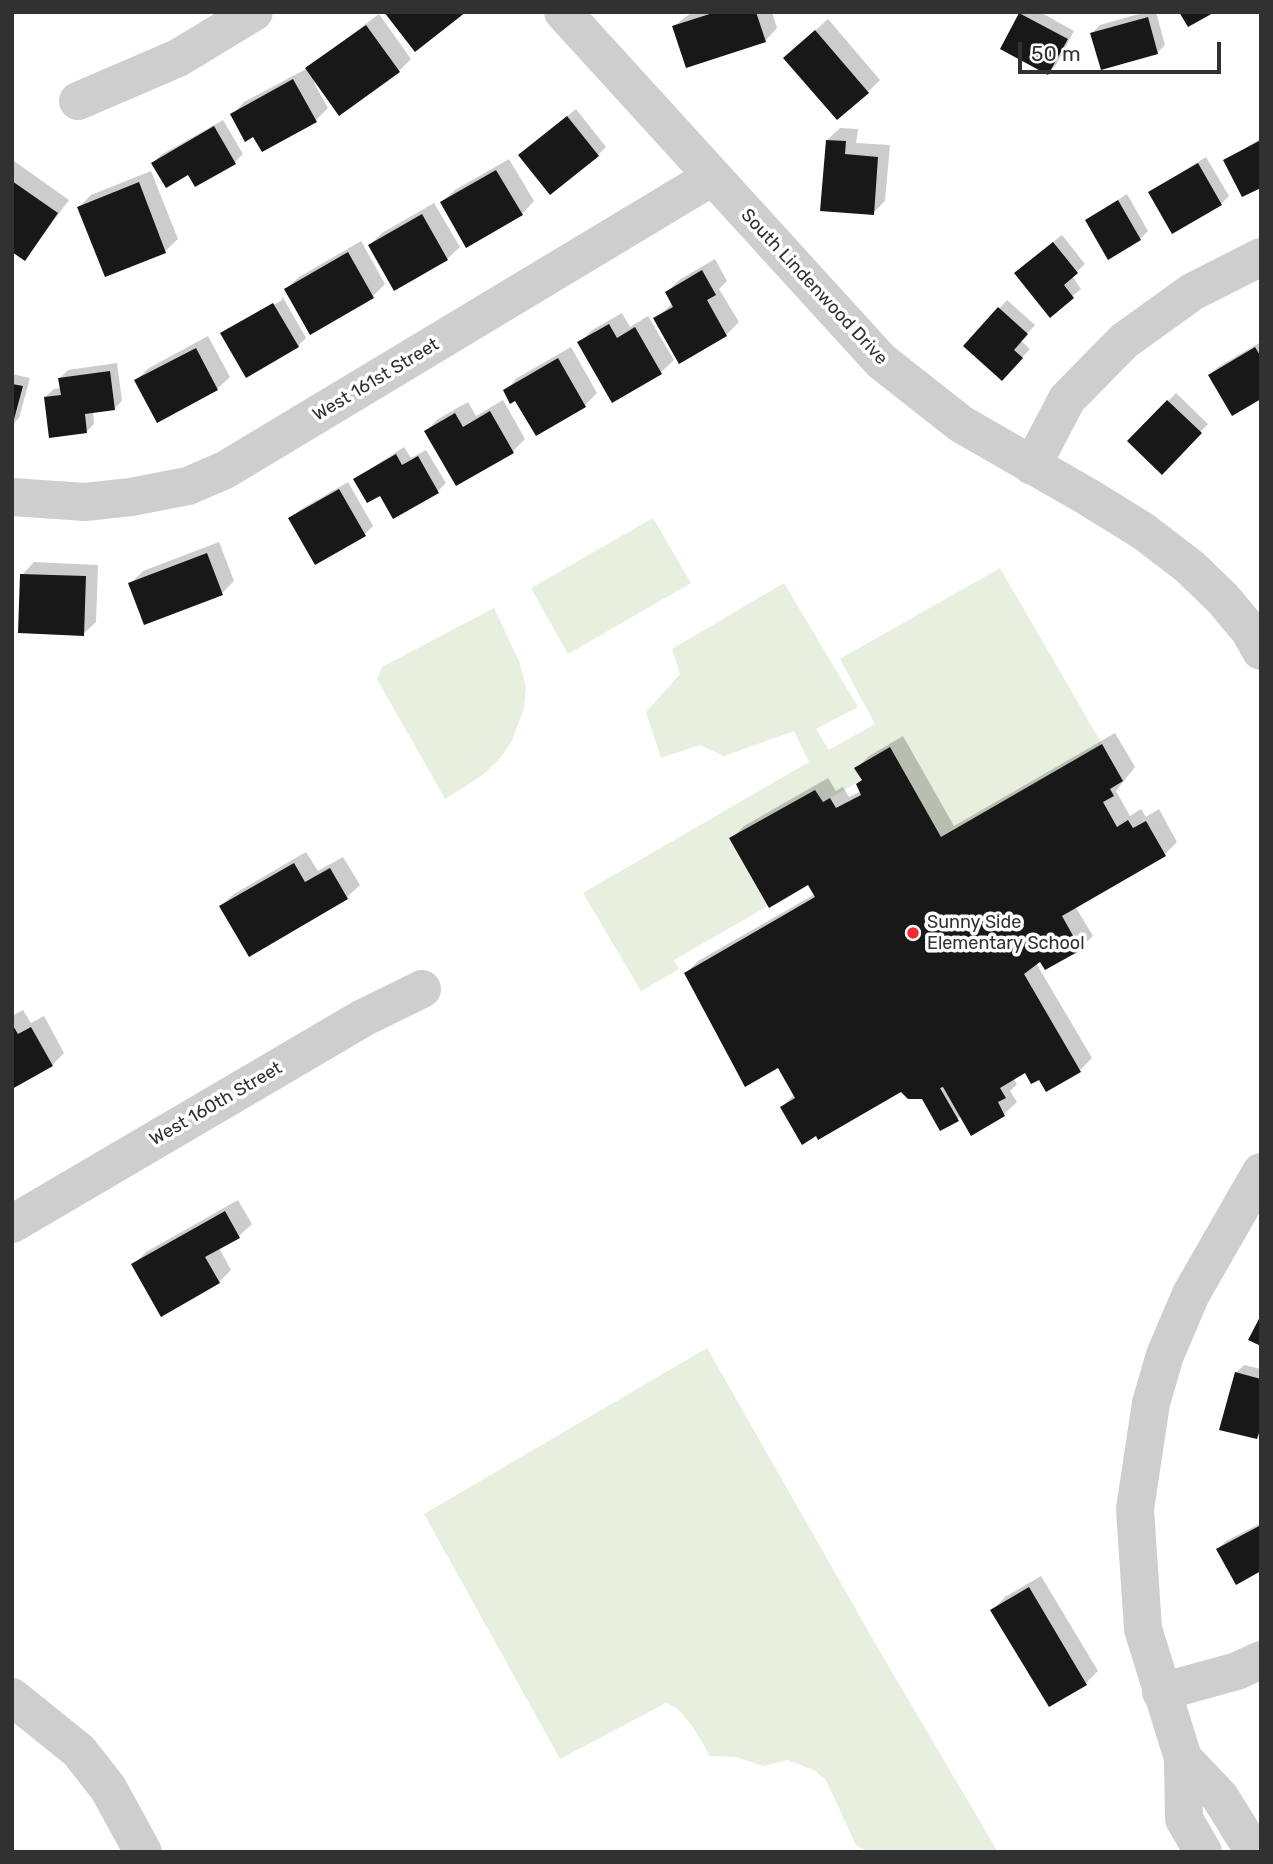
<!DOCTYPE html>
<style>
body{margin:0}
#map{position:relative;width:1273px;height:1864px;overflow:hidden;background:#fff;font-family:Rubik,sans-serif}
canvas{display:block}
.frame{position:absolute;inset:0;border:14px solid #313131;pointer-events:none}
.scale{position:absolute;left:1018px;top:42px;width:203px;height:32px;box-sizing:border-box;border:4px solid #313131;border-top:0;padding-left:9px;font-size:21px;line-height:24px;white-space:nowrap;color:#313131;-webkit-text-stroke:5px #fff;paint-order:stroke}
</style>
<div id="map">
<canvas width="1273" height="1864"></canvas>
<div class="frame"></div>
<div class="scale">50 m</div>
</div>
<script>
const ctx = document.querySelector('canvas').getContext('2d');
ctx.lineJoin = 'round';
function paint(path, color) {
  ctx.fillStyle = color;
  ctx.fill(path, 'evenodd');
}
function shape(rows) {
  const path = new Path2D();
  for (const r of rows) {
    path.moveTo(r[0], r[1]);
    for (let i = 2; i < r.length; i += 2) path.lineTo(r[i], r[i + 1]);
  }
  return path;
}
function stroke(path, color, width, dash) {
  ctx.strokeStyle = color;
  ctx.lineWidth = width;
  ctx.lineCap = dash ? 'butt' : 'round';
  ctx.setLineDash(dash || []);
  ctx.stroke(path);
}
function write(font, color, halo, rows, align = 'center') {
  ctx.font = font + ' Rubik,sans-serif';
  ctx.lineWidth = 7;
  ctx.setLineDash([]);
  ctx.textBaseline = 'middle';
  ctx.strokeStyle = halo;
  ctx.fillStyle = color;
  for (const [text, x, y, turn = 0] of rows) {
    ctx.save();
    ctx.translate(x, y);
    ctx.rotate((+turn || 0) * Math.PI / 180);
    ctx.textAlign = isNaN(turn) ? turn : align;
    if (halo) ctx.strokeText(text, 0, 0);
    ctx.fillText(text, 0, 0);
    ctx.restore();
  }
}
paint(shape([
 [653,518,691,583,568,654,531,588],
 [1000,568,1102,744,941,837,890,748,855,768,862,780,823,802,815,790,730,838,768,906,674,960,679,969,641,991,583,893,809,762,794,731,724,756,700,745,661,758,646,712,680,674,672,649,784,583,858,707,816,729,829,750,875,724,840,659],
 [494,608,519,661,526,687,524,708,512,741,499,759,483,775,445,799,377,679,382,667],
 [707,1348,879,1650,998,1852,868,1852,856,1845,826,1780,814,1770,787,1760,763,1766,736,1757,710,1756,693,1727,677,1708,666,1703,560,1759,424,1514]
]), '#e7efde');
paint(shape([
 [692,12,772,12,777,28,765,41,674,26],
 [1023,12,1040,12,1074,31,1056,65,1048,73,1021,14],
 [1146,12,1156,12,1165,45,1157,53,1092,33,1100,25],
 [379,14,411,59,399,71,316,82,314,83,328,108,316,120,254,135,232,115,244,102,306,69],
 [828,19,880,80,868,92,798,46],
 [576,109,606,147,598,155,520,155],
 [223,120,243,154,235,162,189,173,153,163,161,155],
 [840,128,858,129,856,143,890,145,885,201,873,213,827,140],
 [1261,138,1261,186,1225,161],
 [1206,157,1229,196,1221,204,1150,192],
 [509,159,534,201,522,214,442,202,455,190],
 [14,161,69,200,25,259,12,250],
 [151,171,178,239,165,251,106,275,79,207,91,195],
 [1127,194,1148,231,1140,239,1087,220],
 [434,203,460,247,447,259,370,245,382,233],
 [1062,235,1085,264,1072,276,1081,289,1050,315,1024,265],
 [361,241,385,284,373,296,286,289,299,277],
 [715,259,727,281,719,289,739,322,726,335,680,361,655,319,673,303,667,292,679,280],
 [282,296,306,338,298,346,222,334,229,327,229,330,282,300],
 [1007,300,1035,325,1021,341,1030,349,1010,371,966,346],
 [622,313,630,327,648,316,674,360,661,372,613,400,580,342,592,330],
 [208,336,230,377,217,389,136,380,149,368],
 [1261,342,1261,397,1210,375,1218,367],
 [571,347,597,393,585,405,536,434,516,398,505,391,517,378],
 [117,363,122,401,114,409,93,411,94,424,86,432,45,397,54,389,61,388,60,378,68,370],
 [12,374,30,378,19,418,12,425],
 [1176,393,1208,424,1162,472,1130,441],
 [503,400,525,439,513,451,426,431,438,419,468,402,476,416],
 [404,447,411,458,426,450,446,483,438,491,380,494,355,479],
 [348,482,373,526,365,534,316,563,290,519,298,511],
 [219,542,234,581,222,593,130,584,143,571],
 [34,562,98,565,96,622,83,634,22,575],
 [1115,733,1135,767,1116,791,1130,816,1141,809,1146,817,1159,809,1177,842,1165,854,1075,906,1093,936,1080,948,1046,968,1041,959,1036,963,1092,1058,1079,1071,1039,1077,1025,1071,1013,1078,1017,1084,1010,1091,1017,1102,1004,1114,971,1133,961,1116,958,1119,923,1096,902,1090,782,1107,795,1094,779,1066,686,973,698,961,815,894,809,883,732,838,744,826,828,778,836,791,843,787,849,797,861,791,858,784,863,779,857,768,869,756,903,736,954,826],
 [306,852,318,871,343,857,360,885,347,897,249,954,221,906,234,894],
 [23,1010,31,1023,44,1016,64,1053,52,1065,12,1087,12,1016],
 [238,1200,252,1224,239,1236,219,1248,231,1270,219,1282,133,1265,146,1252],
 [1244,1365,1261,1369,1261,1433,1257,1437,1236,1373],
 [1261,1523,1261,1569,1218,1549,1226,1541],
 [1041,1576,1098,1671,1086,1683,993,1610,1005,1597]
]), '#0003');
paint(shape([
 [384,12,466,12,415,52],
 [716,12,756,12,766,42,686,68,672,26],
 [1179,12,1215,12,1188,27],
 [1019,13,1068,39,1048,75,1000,49],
 [1148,17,1158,54,1101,70,1090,33],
 [366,25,400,72,339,116,305,68],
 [815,30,869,93,837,120,783,58],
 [293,79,317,122,262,152,253,137,245,142,230,114],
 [567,116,599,156,550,195,518,155],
 [214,126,236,164,195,187,188,175,166,188,151,163],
 [826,140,846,141,845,154,878,157,874,215,820,211],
 [1261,140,1261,188,1242,197,1223,160],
 [1198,163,1222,205,1172,234,1148,192],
 [496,170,523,215,466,248,440,202],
 [12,181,58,213,25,261,12,252],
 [139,182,166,253,105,277,77,207],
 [1118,200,1141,240,1108,260,1085,220],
 [422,214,448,260,394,291,368,245],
 [1053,242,1078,273,1064,285,1074,298,1050,318,1014,273],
 [348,252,374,298,310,335,284,289],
 [702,270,716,295,707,300,727,336,679,364,653,318,673,307,665,292],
 [273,303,299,347,246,378,220,333],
 [998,307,1028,334,1014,350,1023,358,1002,381,963,346],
 [609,324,617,338,635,327,662,374,612,403,577,342],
 [1255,347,1261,357,1261,399,1232,416,1208,375],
 [196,348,218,390,157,423,134,380],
 [558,358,586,407,536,436,515,401,510,404,503,390],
 [110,371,115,410,85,414,87,433,49,438,44,397,61,395,58,378],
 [12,384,23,386,13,423,12,423],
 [1167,400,1202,433,1162,475,1127,441],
 [490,411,514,453,456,486,424,431,455,413,463,427],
 [396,454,402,465,418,456,439,493,393,519,380,496,367,503,353,479],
 [339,489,366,536,315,565,288,518],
 [207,553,223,595,144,625,128,583],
 [20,574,86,576,84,636,18,633],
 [1102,744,1123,781,1110,789,1114,796,1103,802,1117,827,1128,820,1133,828,1146,821,1166,856,1062,916,1081,950,1045,970,1040,962,1024,974,1081,1072,1046,1092,1039,1080,1031,1084,1025,1073,1000,1088,1006,1098,998,1102,1005,1116,971,1136,943,1087,940,1088,959,1121,940,1131,922,1099,908,1099,901,1092,818,1140,816,1136,802,1145,780,1107,795,1098,778,1068,745,1087,684,973,815,897,808,885,769,908,729,838,815,790,823,802,830,798,836,808,861,795,856,784,862,780,854,768,890,747,941,837],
 [294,863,305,882,330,868,348,899,249,957,219,906],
 [12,1024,18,1034,31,1027,53,1066,12,1089],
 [225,1211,240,1238,205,1257,220,1283,161,1317,131,1264],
 [1261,1315,1261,1346,1248,1340],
 [1235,1372,1261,1379,1261,1426,1257,1439,1219,1430],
 [1261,1525,1261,1571,1236,1585,1216,1549],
 [1029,1587,1087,1685,1049,1707,990,1610]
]), '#181818');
stroke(shape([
 [563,12,881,361,961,424,1088,497,1143,531,1190,567,1223,599,1249,630,1261,651],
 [78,101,178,58,254,12],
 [1032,466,1067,399,1124,341,1192,292,1261,257],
 [12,497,85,502,131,497,188,486,225,470,712,177],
 [12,1224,363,1018,422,989],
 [1161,1692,1237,1671,1261,1660],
 [12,1697,79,1751,108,1788,143,1852],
 [1183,1758,1220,1797,1254,1852],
 [1203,1852,1184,1819,1183,1758,1143,1629,1135,1509,1151,1403,1165,1355,1191,1294,1261,1172]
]), '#cecece', 38);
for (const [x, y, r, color] of [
 [913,933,7,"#f22933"]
]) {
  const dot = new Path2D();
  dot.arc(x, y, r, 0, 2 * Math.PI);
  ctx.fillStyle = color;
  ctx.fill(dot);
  stroke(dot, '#fff', 2.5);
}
write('18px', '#313131', '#fff', [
 ["South Lindenwood Drive",814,287,47],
 ["West 161st Street",376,380,-31],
 ["West 160th Street",216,1104,-30]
]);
write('18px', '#313131', '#fff', [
 ["Sunny Side",927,923],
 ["Elementary School",927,944]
], 'left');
</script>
